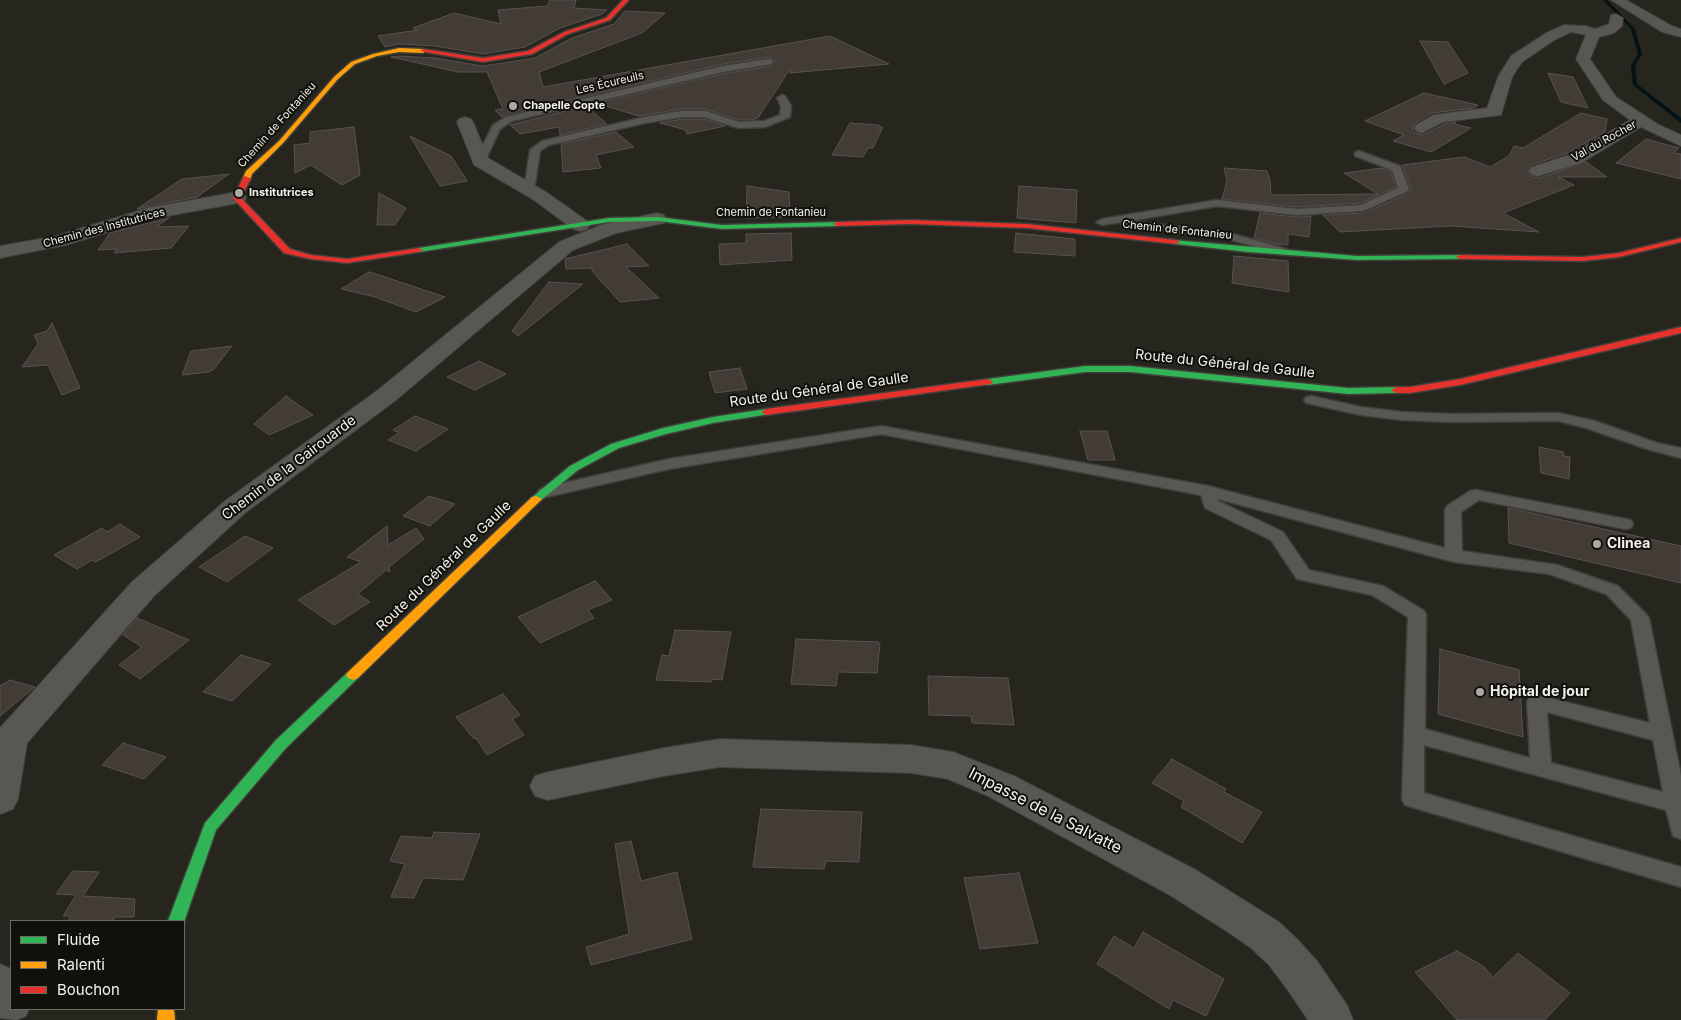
<!DOCTYPE html>
<meta charset="utf-8">
<style>
body{margin:0}
#map{position:relative;width:1681px;height:1020px;overflow:hidden;background:#26251e;font-family:Inter,sans-serif}
canvas{display:block}
.legend{position:absolute;left:10px;top:920px;width:175px;height:90px;box-sizing:border-box;background:#11100b;border:1px solid #6b6a64;margin:0;padding:6px 9px;list-style:none;font-size:15px;color:#f3f2ea}
.legend li{display:flex;align-items:center;gap:10px;height:25px}
.legend b{width:25px;border:1px solid #6b6a64}
</style>
<div id="map">
<canvas width="1681" height="1020"></canvas>
<ul class="legend">
<li><b style="height:6px;background:#30b455"></b>Fluide</li>
<li><b style="height:6px;background:#ff9f0a"></b>Ralenti</li>
<li><b style="height:6px;background:#e5322d"></b>Bouchon</li>
</ul>
</div>
<script>
const ctx = document.querySelector('canvas').getContext('2d');
ctx.lineJoin = 'round';
function shape(rows) {
  const path = new Path2D();
  for (const r of rows) {
    path.moveTo(r[0], r[1]);
    for (let i = 2; i < r.length; i += 2) path.lineTo(r[i], r[i + 1]);
  }
  return path;
}
function paint(path, color) {
  ctx.fillStyle = color;
  ctx.fill(path, 'evenodd');
}
function stroke(path, color, width, dash) {
  ctx.strokeStyle = color;
  ctx.lineWidth = width;
  ctx.lineCap = dash ? 'butt' : 'round';
  ctx.setLineDash(dash || []);
  ctx.stroke(path);
}
function write(font, color, halo, rows, align = 'center') {
  ctx.font = font + ' Inter,sans-serif';
  ctx.lineWidth = 4;
  ctx.setLineDash([]);
  ctx.textBaseline = 'middle';
  ctx.strokeStyle = halo;
  ctx.fillStyle = color;
  for (const [text, x, y, turn = 0] of rows) {
    ctx.save();
    ctx.translate(x, y);
    ctx.rotate((+turn || 0) * Math.PI / 180);
    ctx.textAlign = isNaN(turn) ? turn : align;
    if (halo) ctx.strokeText(text, 0, 0);
    ctx.fillText(text, 0, 0);
    ctx.restore();
  }
}
paint(shape([
 [1603,0,1607,0,1635,29,1642,54,1635,66,1637,84,1681,118,1681,123,1633,85,1631,66,1638,54,1631,29,1603,0]
]), '#041215');
const building = shape([
 [550,0,576,0,574,8,607,10,602,14,560,28,525,47,483,54,435,46,399,44,385,47,378,36,418,30,413,28,454,13,501,24,498,10,547,6,550,0],
 [625,11,665,13,642,33,539,72,543,87,830,36,889,64,790,73,790,69,758,118,751,120,739,120,705,109,682,109,639,116,596,103,723,74,772,66,774,60,770,57,723,64,579,98,576,97,577,98,502,117,495,110,503,109,487,72,458,72,391,57,399,56,435,58,483,66,535,58,572,38,614,24,625,11],
 [1420,41,1448,42,1468,73,1444,84,1420,41],
 [1548,73,1573,77,1588,108,1561,102,1548,73],
 [1424,93,1478,105,1474,108,1432,113,1414,124,1412,129,1415,133,1423,135,1444,124,1456,122,1454,124,1471,128,1431,152,1393,141,1404,135,1365,121,1424,93],
 [586,106,607,124,560,135,559,127,520,134,510,125,586,106],
 [1581,113,1607,119,1605,132,1568,153,1531,165,1528,172,1532,177,1539,178,1586,162,1607,177,1558,177,1574,185,1503,213,1539,232,1450,226,1340,232,1323,215,1364,213,1409,193,1411,188,1402,165,1464,157,1490,167,1509,156,1514,146,1523,148,1581,113],
 [682,119,704,119,725,126,687,134,686,130,660,123,682,119],
 [850,123,879,125,879,127,883,127,873,148,868,148,863,157,832,155,850,123],
 [354,127,360,175,342,185,311,165,295,173,294,145,310,143,310,132,354,127],
 [616,132,634,147,596,155,601,168,563,172,561,144,616,132],
 [410,136,451,156,467,181,440,186,410,136],
 [1646,139,1679,148,1674,153,1681,154,1681,179,1616,163,1646,139],
 [1224,168,1267,171,1270,180,1271,195,1378,194,1344,173,1382,168,1390,171,1396,187,1361,203,1297,207,1222,199,1227,181,1224,168],
 [229,174,197,197,137,209,182,179,229,174],
 [747,186,789,192,790,217,746,218,747,186],
 [1019,186,1077,190,1076,223,1017,218,1019,186],
 [379,193,406,208,395,225,377,225,379,193],
 [1260,213,1297,217,1311,216,1309,237,1288,234,1288,245,1276,244,1254,238,1260,213],
 [169,218,156,227,189,226,171,248,114,253,117,249,98,250,110,233,169,218],
 [791,233,792,260,720,265,719,244,746,243,746,234,791,233],
 [1016,233,1075,239,1075,256,1014,252,1016,233],
 [627,244,649,266,626,267,659,298,620,302,592,271,592,268,566,269,565,259,627,244],
 [1234,256,1288,261,1289,292,1232,283,1234,256],
 [369,272,376,274,445,297,416,312,375,297,341,289,369,272],
 [549,282,583,284,518,336,512,331,549,282],
 [52,323,80,388,62,395,48,365,22,367,38,344,34,335,47,331,52,323],
 [232,346,214,369,209,372,182,375,191,351,232,346],
 [479,361,506,374,475,390,447,377,479,361],
 [740,368,747,389,715,393,709,372,740,368],
 [286,396,313,415,269,435,254,424,286,396],
 [415,416,448,429,416,451,388,440,399,433,393,430,415,416],
 [1080,431,1107,431,1115,460,1088,460,1080,431],
 [1539,447,1563,452,1564,456,1570,457,1569,479,1541,473,1539,447],
 [429,496,455,504,430,526,403,516,429,496],
 [1508,508,1681,546,1681,583,1509,543,1508,508],
 [120,524,140,537,96,562,92,560,77,569,54,555,102,528,107,532,120,524],
 [387,526,388,545,416,528,424,539,389,567,390,572,386,570,358,594,370,602,334,625,298,600,361,562,347,557,387,526],
 [245,536,273,548,227,582,199,567,245,536],
 [595,581,612,600,588,610,594,618,540,643,518,617,595,581],
 [137,618,189,640,140,679,119,665,142,647,123,635,137,618],
 [675,630,731,632,722,680,712,679,711,682,656,680,662,655,669,656,675,630],
 [796,639,879,642,878,644,880,644,877,673,838,672,836,686,791,684,796,639],
 [1440,649,1519,670,1523,737,1438,714,1440,649],
 [241,655,271,664,232,701,203,692,241,655],
 [928,676,1008,678,1014,725,972,723,971,716,929,715,928,676],
 [10,680,35,687,0,716,0,686,10,680],
 [503,694,520,715,512,719,524,735,487,755,476,738,474,739,456,717,503,694],
 [123,743,166,757,144,779,102,765,123,743],
 [1172,759,1226,789,1224,792,1262,812,1242,843,1181,807,1184,801,1152,783,1172,759],
 [761,809,862,812,859,862,826,861,824,869,753,867,761,809],
 [434,832,480,834,463,880,423,878,414,898,391,897,405,864,390,861,401,836,432,838,434,832],
 [631,841,641,881,677,872,692,939,591,965,586,947,629,934,615,844,631,841],
 [73,871,99,872,83,896,135,899,134,917,115,917,113,921,68,921,71,916,63,916,76,895,56,894,73,871],
 [1019,873,1038,943,980,949,964,878,1019,873],
 [1143,932,1224,979,1206,1016,1173,1000,1169,1009,1097,964,1114,936,1134,948,1143,932],
 [1457,951,1483,966,1493,977,1518,953,1570,993,1545,1020,1457,1020,1415,972,1457,951]
]);
paint(building, '#423b36');
stroke(building, '#575350', 1);
const lane = shape([
 [769,59,772,60,772,64,723,72,512,121,500,129,484,163,476,163,475,161,493,125,506,117,723,66,769,59],
 [782,95,785,96,791,106,790,117,765,127,738,128,704,117,682,117,645,123,549,145,540,151,534,190,529,193,524,190,530,150,542,141,645,117,682,111,705,111,739,122,764,121,780,115,781,106,777,98,782,95],
 [1359,151,1400,166,1409,189,1408,191,1363,211,1297,215,1217,206,1129,221,1226,232,1286,249,1288,251,1286,253,1282,255,1225,238,1127,227,1123,226,1121,224,1123,222,1102,225,1096,222,1102,219,1217,200,1297,209,1361,205,1398,188,1392,170,1355,156,1355,152,1359,151],
 [1311,396,1361,407,1402,412,1450,414,1558,413,1595,421,1657,443,1681,448,1681,458,1647,449,1586,428,1558,421,1450,422,1402,420,1361,415,1306,403,1304,400,1306,397,1311,396],
 [881,426,1208,486,1445,548,1445,510,1447,506,1470,491,1476,490,1631,520,1633,524,1631,528,1625,529,1479,500,1461,512,1462,551,1557,565,1618,586,1646,614,1649,618,1681,776,1681,839,1673,836,1666,810,1424,745,1424,793,1681,867,1681,887,1405,805,1402,799,1408,617,1372,595,1297,579,1271,540,1205,508,1201,495,881,434,669,469,546,497,540,495,538,492,540,489,546,487,669,459,881,426],
 [1218,499,1454,562,1549,574,1606,594,1631,620,1650,723,1537,695,1530,697,1527,702,1530,758,1425,729,1426,614,1423,610,1383,586,1309,570,1283,532,1218,501,1218,499],
 [1547,712,1653,740,1663,792,1551,763,1547,712]
]);
const street = shape([
 [1611,0,1626,0,1672,26,1681,29,1681,37,1662,32,1611,0],
 [1616,14,1623,18,1622,26,1614,33,1599,37,1590,59,1616,97,1659,125,1681,135,1681,146,1641,127,1581,163,1538,176,1532,175,1529,171,1532,167,1569,155,1630,120,1603,100,1576,59,1586,35,1571,32,1556,39,1522,62,1512,77,1501,115,1443,122,1422,133,1416,131,1414,128,1416,125,1433,115,1487,108,1498,77,1511,56,1546,33,1564,25,1586,26,1595,29,1609,24,1611,15,1616,14],
 [465,117,471,119,473,122,488,158,546,192,587,221,590,225,587,229,580,231,573,229,534,200,474,165,457,122,459,119,465,117],
 [237,192,244,194,246,198,244,202,151,219,66,245,0,258,0,246,56,236,148,208,237,192],
 [657,213,664,215,666,219,664,223,616,233,573,250,396,400,245,513,154,596,27,743,18,799,13,809,0,814,0,728,132,582,225,501,378,390,559,242,604,224,657,213],
 [720,739,911,745,953,752,1014,776,1196,870,1279,922,1297,939,1317,961,1347,1005,1353,1020,1308,1020,1287,989,1269,965,1251,948,1228,932,1168,894,988,796,948,779,911,773,720,767,664,776,548,800,535,796,530,786,535,776,548,772,664,748,720,739],
 [0,964,11,969,11,1009,29,1009,26,1016,16,1020,0,1018,0,964]
]);
const fast = shape([
 [658,217,722,225,837,222,841,224,837,226,722,229,658,221,609,222,419,252,415,250,419,248,609,218,658,217],
 [1173,240,1357,256,1460,255,1464,257,1460,259,1357,260,1248,252,1176,244,1173,244,1173,240],
 [1085,366,1130,366,1348,388,1396,387,1401,390,1396,393,1348,394,1130,372,1085,372,988,385,983,382,988,379,1085,366],
 [766,409,770,410,771,412,770,414,713,423,666,434,619,448,578,470,540,501,532,501,530,499,570,466,611,444,663,428,713,417,766,409],
 [353,670,358,672,360,675,358,678,286,748,216,830,184,922,168,921,205,823,276,740,348,672,353,670]
]);
const slow = shape([
 [399,48,423,49,426,51,423,53,399,52,377,56,355,64,338,79,283,143,252,174,250,180,244,180,243,178,246,171,279,141,334,77,351,62,373,54,399,48],
 [536,496,542,499,540,501,358,678,353,680,348,678,346,675,348,672,532,497,536,496],
 [158,1009,174,1009,175,1020,157,1020,158,1009]
]);
const jam = shape([
 [623,0,629,0,610,20,568,34,532,54,483,62,420,51,423,49,483,58,528,51,564,32,606,18,623,0],
 [244,176,251,178,241,198,290,249,311,255,347,259,419,248,423,250,419,252,347,263,311,259,284,253,233,198,244,176],
 [910,220,1027,224,1176,240,1180,242,1176,244,1027,228,910,224,837,226,833,224,837,222,910,220],
 [1681,238,1681,242,1619,257,1583,261,1460,259,1456,257,1460,255,1583,257,1619,253,1681,238],
 [1681,327,1681,333,1460,385,1410,393,1396,393,1391,390,1396,387,1410,387,1460,379,1681,327],
 [988,379,993,382,991,384,766,415,761,412,766,409,988,379]
]);
stroke(lane, '#403f3a', 3);
stroke(street, '#403f3a', 2);
stroke(fast, '#403f3a', 3);
stroke(slow, '#403f3a', 3);
stroke(jam, '#403f3a', 3);
paint(lane, '#585752');
paint(street, '#585752');
paint(fast, '#30b455');
paint(slow, '#ff9f0a');
paint(jam, '#e5322d');
for (const [x, y, r, color] of [
 [513,106,5,"#abaaa3"],
 [239,193,5,"#abaaa3"],
 [1597,544,5,"#abaaa3"],
 [1480,692,5,"#abaaa3"]
]) {
  const dot = new Path2D();
  dot.arc(x, y, r, 0, 2 * Math.PI);
  ctx.fillStyle = color;
  ctx.fill(dot);
  stroke(dot, '#11100b', 2);
}
write('11px', '#f3f2ea', '#11100b', [
 ["Les Écureuils",610,83,-13],
 ["Chemin de Fontanieu",277,125,-48],
 ["Val du Rocher",1604,141,-29],
 ["Chemin de Fontanieu",771,213],
 ["Chemin des Institutrices",104,228,-15],
 ["Chemin de Fontanieu",1177,230,6]
]);
write('bold 11px', '#f3f2ea', '#11100b', [
 ["Chapelle Copte",523,106],
 ["Institutrices",249,193]
], 'left');
write('14px', '#f3f2ea', '#11100b', [
 ["Route du Général de Gaulle",1225,364,6],
 ["Route du Général de Gaulle",819,390,-8],
 ["Chemin de la Gairouarde",289,468,-37],
 ["Route du Général de Gaulle",444,566,-44]
]);
write('bold 14px', '#f3f2ea', '#11100b', [
 ["Clinea",1607,544],
 ["Hôpital de jour",1490,692]
], 'left');
write('16px', '#f3f2ea', '#11100b', [
 ["Impasse de la Salvatte",1045,811,27]
]);
</script>
